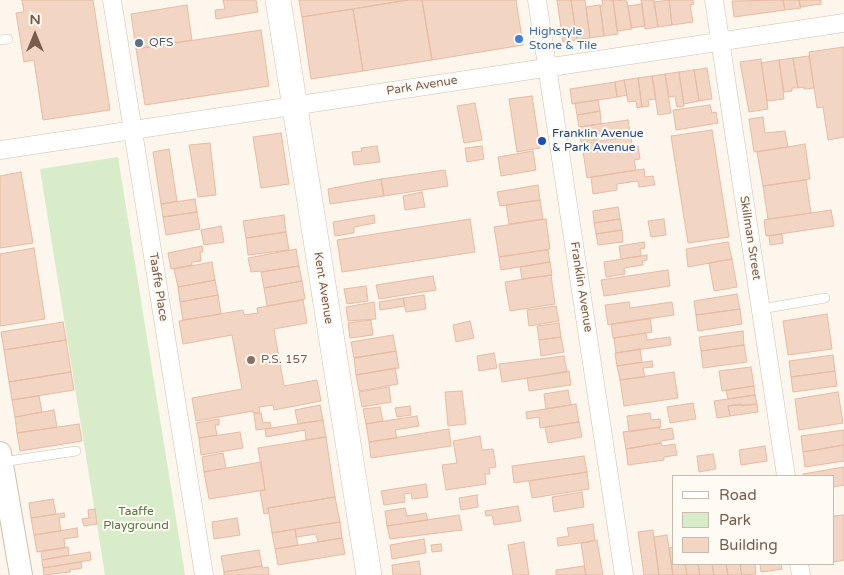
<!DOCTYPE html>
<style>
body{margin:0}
#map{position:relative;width:844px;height:575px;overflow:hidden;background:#fdf6ec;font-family:"Varela Round",sans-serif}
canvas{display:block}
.legend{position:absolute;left:672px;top:475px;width:162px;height:90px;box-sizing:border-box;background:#fffaf3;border:1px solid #cabbb1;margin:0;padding:6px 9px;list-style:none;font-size:15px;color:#7a5c4d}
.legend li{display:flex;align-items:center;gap:10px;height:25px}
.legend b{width:25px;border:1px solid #cabbb1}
.north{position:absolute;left:10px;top:10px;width:50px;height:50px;-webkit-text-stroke:4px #fffaf3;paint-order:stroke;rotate:0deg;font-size:14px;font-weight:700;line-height:20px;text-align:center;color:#7a5c4d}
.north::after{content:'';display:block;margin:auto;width:18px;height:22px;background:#7a5c4d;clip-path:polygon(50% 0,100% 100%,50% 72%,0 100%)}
</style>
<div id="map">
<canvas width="844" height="575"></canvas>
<ul class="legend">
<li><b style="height:6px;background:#fff"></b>Road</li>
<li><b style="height:14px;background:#d8ecc9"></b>Park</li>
<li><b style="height:14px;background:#f3d5c3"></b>Building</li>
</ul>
<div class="north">N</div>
</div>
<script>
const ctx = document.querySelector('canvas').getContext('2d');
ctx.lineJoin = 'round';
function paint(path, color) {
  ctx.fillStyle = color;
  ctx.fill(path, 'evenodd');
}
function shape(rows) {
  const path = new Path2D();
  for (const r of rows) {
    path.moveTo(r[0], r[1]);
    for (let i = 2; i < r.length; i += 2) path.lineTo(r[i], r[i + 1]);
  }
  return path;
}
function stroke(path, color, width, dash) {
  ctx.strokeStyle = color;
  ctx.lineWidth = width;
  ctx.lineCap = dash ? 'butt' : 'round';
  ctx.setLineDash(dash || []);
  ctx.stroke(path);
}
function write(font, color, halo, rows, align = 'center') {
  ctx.font = font + ' "Varela Round",sans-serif';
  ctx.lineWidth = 4;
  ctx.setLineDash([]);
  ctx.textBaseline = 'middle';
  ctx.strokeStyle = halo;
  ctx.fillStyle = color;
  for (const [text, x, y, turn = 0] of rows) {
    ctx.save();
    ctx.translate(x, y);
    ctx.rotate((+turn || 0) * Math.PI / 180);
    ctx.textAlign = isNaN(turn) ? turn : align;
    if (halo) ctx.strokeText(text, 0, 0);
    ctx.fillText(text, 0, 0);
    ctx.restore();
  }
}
paint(shape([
 [118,157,185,575,105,575,40,169]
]), '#d8ecc9');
const building = shape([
 [22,0,93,0,110,110,43,120,34,60,24,62,16,13,24,12,22,0],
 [223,0,256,0,258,12,216,19,215,10,225,9,223,0],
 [299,0,408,0,302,17,299,0],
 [408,0,422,0,432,60,363,71,353,9,408,0],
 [422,0,516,0,523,45,432,60,422,0],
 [557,0,571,0,577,40,563,42,557,0],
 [571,0,585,0,590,38,577,40,571,0],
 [602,0,613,0,618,34,604,36,600,6,603,5,602,0],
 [613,0,627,1,632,29,617,31,613,0],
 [641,0,654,0,658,27,645,29,641,0],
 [669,0,672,25,658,27,654,2,669,0],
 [669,0,693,0,694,4,690,5,693,22,672,25,669,0],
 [783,0,785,10,734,17,732,1,783,0],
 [783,0,799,0,801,8,785,10,783,0],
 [799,0,821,0,821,4,800,7,799,0],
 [642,4,645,26,631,28,628,6,642,4],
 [187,5,192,40,136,49,131,14,187,5],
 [600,5,604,36,590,38,586,7,600,5],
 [353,9,363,71,311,79,302,17,353,9],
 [261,30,269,86,145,105,136,49,261,30],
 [844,47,844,137,828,140,823,107,817,108,809,52,844,47],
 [809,56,814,88,804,89,804,87,798,88,793,58,809,56],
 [793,58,798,88,792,88,792,91,784,92,779,60,793,58],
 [761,59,768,109,749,112,740,62,761,59],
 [779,60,784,99,767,101,761,63,779,60],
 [707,68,712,99,699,101,694,70,707,68],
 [694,70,699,101,684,104,679,72,694,70],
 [679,72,684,106,677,107,675,96,669,97,665,74,679,72],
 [665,74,671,113,658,115,652,76,665,74],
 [652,76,656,99,648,100,649,106,642,107,638,78,652,76],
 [638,78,642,107,637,108,636,101,628,102,624,80,638,78],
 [624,80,627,95,617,97,615,82,624,80],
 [615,82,617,97,572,104,570,89,615,82],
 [532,96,540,148,517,152,509,99,532,96],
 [598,100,600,111,577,115,575,103,598,100],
 [475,103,482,140,464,143,457,106,475,103],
 [710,105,712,113,716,112,718,123,676,130,673,110,710,105],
 [600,111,601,124,579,127,577,115,600,111],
 [763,117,765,133,785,131,788,147,754,152,749,119,763,117],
 [628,120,630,133,615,135,614,132,597,134,598,140,581,142,579,127,628,120],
 [712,130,729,237,688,243,671,136,712,130],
 [281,133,289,184,261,188,253,137,281,133],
 [631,136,632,147,638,146,640,159,634,160,636,170,587,178,582,144,631,136],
 [210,143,216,195,198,197,189,145,210,143],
 [805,144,810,179,763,186,757,152,805,144],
 [377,146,380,162,354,165,352,152,362,151,361,148,377,146],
 [482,146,484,159,467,162,465,148,482,146],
 [169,149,177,201,161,204,153,152,169,149],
 [533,151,536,170,501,176,498,157,533,151],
 [644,169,645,177,653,176,655,185,639,187,638,181,617,184,617,190,593,194,591,177,644,169],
 [445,170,448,186,384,196,381,179,445,170],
 [21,172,33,243,0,248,0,176,21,172],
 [381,179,384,196,330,204,328,189,381,179],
 [806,180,811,213,768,219,763,186,806,180],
 [538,185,540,200,500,206,497,192,538,185],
 [422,192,425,207,405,210,403,196,422,192],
 [195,199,197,212,163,217,161,204,195,199],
 [540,200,543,219,509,224,506,205,540,200],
 [618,207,620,219,594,223,593,211,618,207],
 [831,210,834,226,766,236,764,220,831,210],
 [197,212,200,229,166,235,163,217,197,212],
 [284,215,286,232,246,238,243,221,284,215],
 [374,215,375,223,354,227,354,233,335,236,333,222,374,215],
 [470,219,475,252,342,272,337,240,470,219],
 [546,219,550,249,499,257,494,227,546,219],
 [620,219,622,230,596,234,594,223,620,219],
 [664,219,666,235,651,237,648,221,664,219],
 [221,226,224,242,204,245,201,230,221,226],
 [622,230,623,242,598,245,596,234,622,230],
 [286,232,289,250,248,255,246,238,286,232],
 [782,234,783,243,770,245,769,236,782,234],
 [644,242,645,248,640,249,641,256,621,259,619,246,644,242],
 [728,242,732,259,688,267,686,249,728,242],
 [202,246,203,252,200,252,201,261,192,262,192,265,171,269,168,253,202,246],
 [34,248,45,319,0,326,0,254,34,248],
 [296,249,299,266,261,272,261,271,251,272,248,258,296,249],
 [548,250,550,262,501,270,499,257,548,250],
 [647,255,647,260,642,261,643,265,624,268,625,274,606,277,604,262,647,255],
 [732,259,737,287,714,291,709,263,732,259],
 [212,262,215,280,178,287,174,269,212,262],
 [550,262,552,275,522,279,520,267,550,262],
 [299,266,302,281,264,288,261,272,299,266],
 [668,270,670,286,604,296,601,280,668,270],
 [551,275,555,304,510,311,505,282,551,275],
 [433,276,436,290,379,299,376,285,433,276],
 [215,280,218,295,180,302,178,287,215,280],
 [302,281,305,299,267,306,264,288,302,281],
 [366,286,368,301,347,304,344,289,366,286],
 [737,294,740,309,696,315,694,301,737,294],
 [218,295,221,314,183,320,180,302,218,295],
 [424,295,426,309,406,312,403,298,424,295],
 [403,298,405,306,380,310,379,302,403,298],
 [303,300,307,323,274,329,284,386,317,380,321,401,274,410,273,405,259,407,260,412,253,413,253,411,196,421,192,398,242,389,232,335,183,344,179,321,243,310,244,315,258,313,257,308,303,300],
 [374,302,376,319,348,321,346,307,374,302],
 [629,302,630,308,672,302,674,315,608,325,605,305,629,302],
 [556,306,559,321,529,326,527,310,556,306],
 [740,309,742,324,698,331,696,315,740,309],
 [827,314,832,349,788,355,783,321,827,314],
 [650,318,652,332,613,338,611,324,650,318],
 [371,320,373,335,350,338,348,323,371,320],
 [470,321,474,338,456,342,453,325,470,321],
 [63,322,66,340,4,350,1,332,63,322],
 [559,323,561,337,539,340,537,326,559,323],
 [743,331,744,345,701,351,699,337,743,331],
 [646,333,647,340,670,337,671,345,616,353,614,338,646,333],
 [393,335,396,351,354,358,351,342,393,335],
 [561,337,564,352,541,356,539,340,561,337],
 [66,340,71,372,9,382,4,350,66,340],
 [744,345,747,362,703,368,701,351,744,345],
 [640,349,642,362,617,366,615,353,640,349],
 [396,351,399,368,356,375,354,358,396,351],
 [494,353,497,368,479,371,477,356,494,353],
 [833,355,835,371,791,377,789,361,833,355],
 [564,356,567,372,502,382,499,364,564,356],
 [652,361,653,367,643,368,645,377,620,380,617,366,652,361],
 [751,367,754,386,722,391,719,371,751,367],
 [395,368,398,384,359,391,356,375,395,368],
 [569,371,571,385,529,391,527,378,569,371],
 [835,371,837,386,793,392,791,377,835,371],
 [71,372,74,390,12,400,9,382,71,372],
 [674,372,678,398,624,406,620,380,674,372],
 [754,386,755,395,728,399,726,390,754,386],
 [389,387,391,402,362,407,359,392,389,387],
 [568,390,571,405,546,409,544,394,568,390],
 [462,391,466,424,448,426,445,392,462,391],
 [838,392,843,423,799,430,795,399,838,392],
 [755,395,757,404,728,406,730,416,717,418,714,401,755,395],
 [39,396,42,412,15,417,12,400,39,396],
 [693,403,696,419,670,423,667,407,693,403],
 [576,404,579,422,540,428,539,417,527,419,526,412,576,404],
 [741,404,741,406,757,404,758,412,730,416,728,406,741,404],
 [320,405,323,420,298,424,295,410,320,405],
 [410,406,411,415,397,417,395,408,410,406],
 [380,407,383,421,366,424,363,409,380,407],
 [54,410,57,427,17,433,15,417,54,410],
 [261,413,263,423,270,422,271,428,256,430,254,414,261,413],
 [650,413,651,420,660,419,661,427,629,432,627,416,650,413],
 [417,416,419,426,395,430,397,438,369,442,366,424,417,416],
 [219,419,219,425,215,425,217,435,199,438,196,423,219,419],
 [323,420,326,437,306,440,305,430,266,437,265,429,323,420],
 [579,422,582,437,548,443,545,427,579,422],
 [79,424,82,441,20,451,17,433,79,424],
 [659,427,660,430,672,428,674,439,661,441,661,443,626,449,623,432,659,427],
 [449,429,451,446,371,458,369,442,449,429],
 [844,430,844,445,803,452,801,436,844,430],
 [240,432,243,448,201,455,199,438,240,432],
 [480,436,482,450,493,449,496,467,489,468,490,474,485,474,486,484,446,490,442,465,457,463,453,441,480,436],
 [326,437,335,497,268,508,269,513,264,514,260,491,265,490,258,448,326,437],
 [661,443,662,446,675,444,677,455,664,457,664,460,628,465,626,449,661,443],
 [844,445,844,461,805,467,803,452,844,445],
 [765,446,767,461,741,465,739,450,765,446],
 [223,453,226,468,204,472,202,457,223,453],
 [713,454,716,469,699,472,697,456,713,454],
 [584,456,587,472,514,483,512,466,584,456],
 [261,462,265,490,209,499,204,472,261,462],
 [844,467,844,485,833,487,833,476,803,476,803,474,844,467],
 [587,472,589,489,532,498,529,481,587,472],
 [426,484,428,497,412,499,411,493,404,494,405,502,384,505,381,491,426,484],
 [582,492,584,507,554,512,552,497,582,492],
 [477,495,478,507,461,510,459,498,477,495],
 [335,497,340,522,272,533,268,508,335,497],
 [53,499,56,514,31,518,29,503,53,499],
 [518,506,521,521,494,525,492,515,486,516,485,511,518,506],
 [405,508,407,516,426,513,428,520,387,526,385,511,405,508],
 [95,509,97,524,84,526,82,519,89,518,88,510,95,509],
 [64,513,65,517,59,518,61,531,34,535,31,518,64,513],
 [459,515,462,530,390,539,387,526,459,515],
 [844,515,844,560,833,562,833,516,844,515],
 [237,518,240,535,214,539,212,522,237,518],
 [340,522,342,538,318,542,316,534,296,537,295,529,340,522],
 [593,524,595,541,558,546,557,538,569,536,567,528,593,524],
 [77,528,78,537,64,539,65,548,37,552,34,535,77,528],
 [295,529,298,545,275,549,272,533,295,529],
 [653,530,659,575,644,575,638,532,653,530],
 [667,535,673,575,659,575,654,537,667,535],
 [342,538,345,554,278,565,275,549,342,538],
 [424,539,426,553,392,559,390,545,424,539],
 [597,540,603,575,586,575,581,543,597,540],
 [524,542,529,575,513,575,508,545,524,542],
 [441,544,442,551,432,552,431,545,441,544],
 [68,547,69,555,42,560,41,551,68,547],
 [673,547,673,564,685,564,687,575,673,575,669,548,673,547],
 [259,550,262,566,224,572,221,556,259,550],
 [90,552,91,560,43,568,42,560,90,552],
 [419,561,421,575,393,575,392,565,419,561],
 [81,562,82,568,70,570,70,572,44,575,43,568,81,562],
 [685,564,698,564,700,575,687,575,685,564],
 [698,564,712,564,714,575,700,575,698,564],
 [712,564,726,564,728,575,714,575,712,564],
 [726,564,740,564,742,575,728,575,726,564],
 [740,564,755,564,756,574,742,575,740,564],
 [760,564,781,564,782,569,761,572,760,564],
 [262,566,262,568,268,567,269,575,224,575,224,572,262,566],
 [584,566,586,575,556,575,556,570,584,566]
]);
paint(building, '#f3d5c3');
stroke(building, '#e6bba3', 1);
const service = shape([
 [0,40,8,39],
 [761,309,825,298],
 [2,462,76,451]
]);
const minor = shape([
 [112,0,204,575],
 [537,0,624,575],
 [714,0,786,476],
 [0,150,844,23],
 [799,564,801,575]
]);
const tertiary = shape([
 [0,453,21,575]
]);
const secondary = shape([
 [278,0,369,575]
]);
stroke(service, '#d1beb0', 10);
stroke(minor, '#d1beb0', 19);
stroke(tertiary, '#d1beb0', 24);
stroke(secondary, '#d6c0b0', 26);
stroke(service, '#fff', 9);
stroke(minor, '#fff', 18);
stroke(tertiary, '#fff', 22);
stroke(secondary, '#fff', 25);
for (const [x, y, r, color] of [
 [519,39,5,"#3f7fe0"],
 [139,43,5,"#5c6f8a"],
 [542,141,5,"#1a4fb4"],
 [251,360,5,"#8d6e63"]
]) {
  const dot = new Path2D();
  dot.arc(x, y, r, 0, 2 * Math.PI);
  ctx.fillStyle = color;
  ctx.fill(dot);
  stroke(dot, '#fffaf3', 2);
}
write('12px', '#366cbe', '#fffaf3', [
 ["Highstyle",529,32],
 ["Stone & Tile",529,46]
], 'left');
write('12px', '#4e5e75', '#fffaf3', [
 ["QFS",149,43]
], 'left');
write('12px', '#7a5c4d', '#fffaf3', [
 ["Park Avenue",422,86,-9],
 ["Skillman Street",750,238,81],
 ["Taaffe Place",158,287,81],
 ["Franklin Avenue",581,287,81],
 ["Kent Avenue",323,288,81]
]);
write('12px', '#164399', '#fffaf3', [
 ["Franklin Avenue",552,134],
 ["& Park Avenue",552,148]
], 'left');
write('12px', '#785e54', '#fffaf3', [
 ["P.S. 157",261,360]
], 'left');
write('12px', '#537a41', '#fffaf3', [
 ["Taaffe",136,512],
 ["Playground",136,526]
]);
</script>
